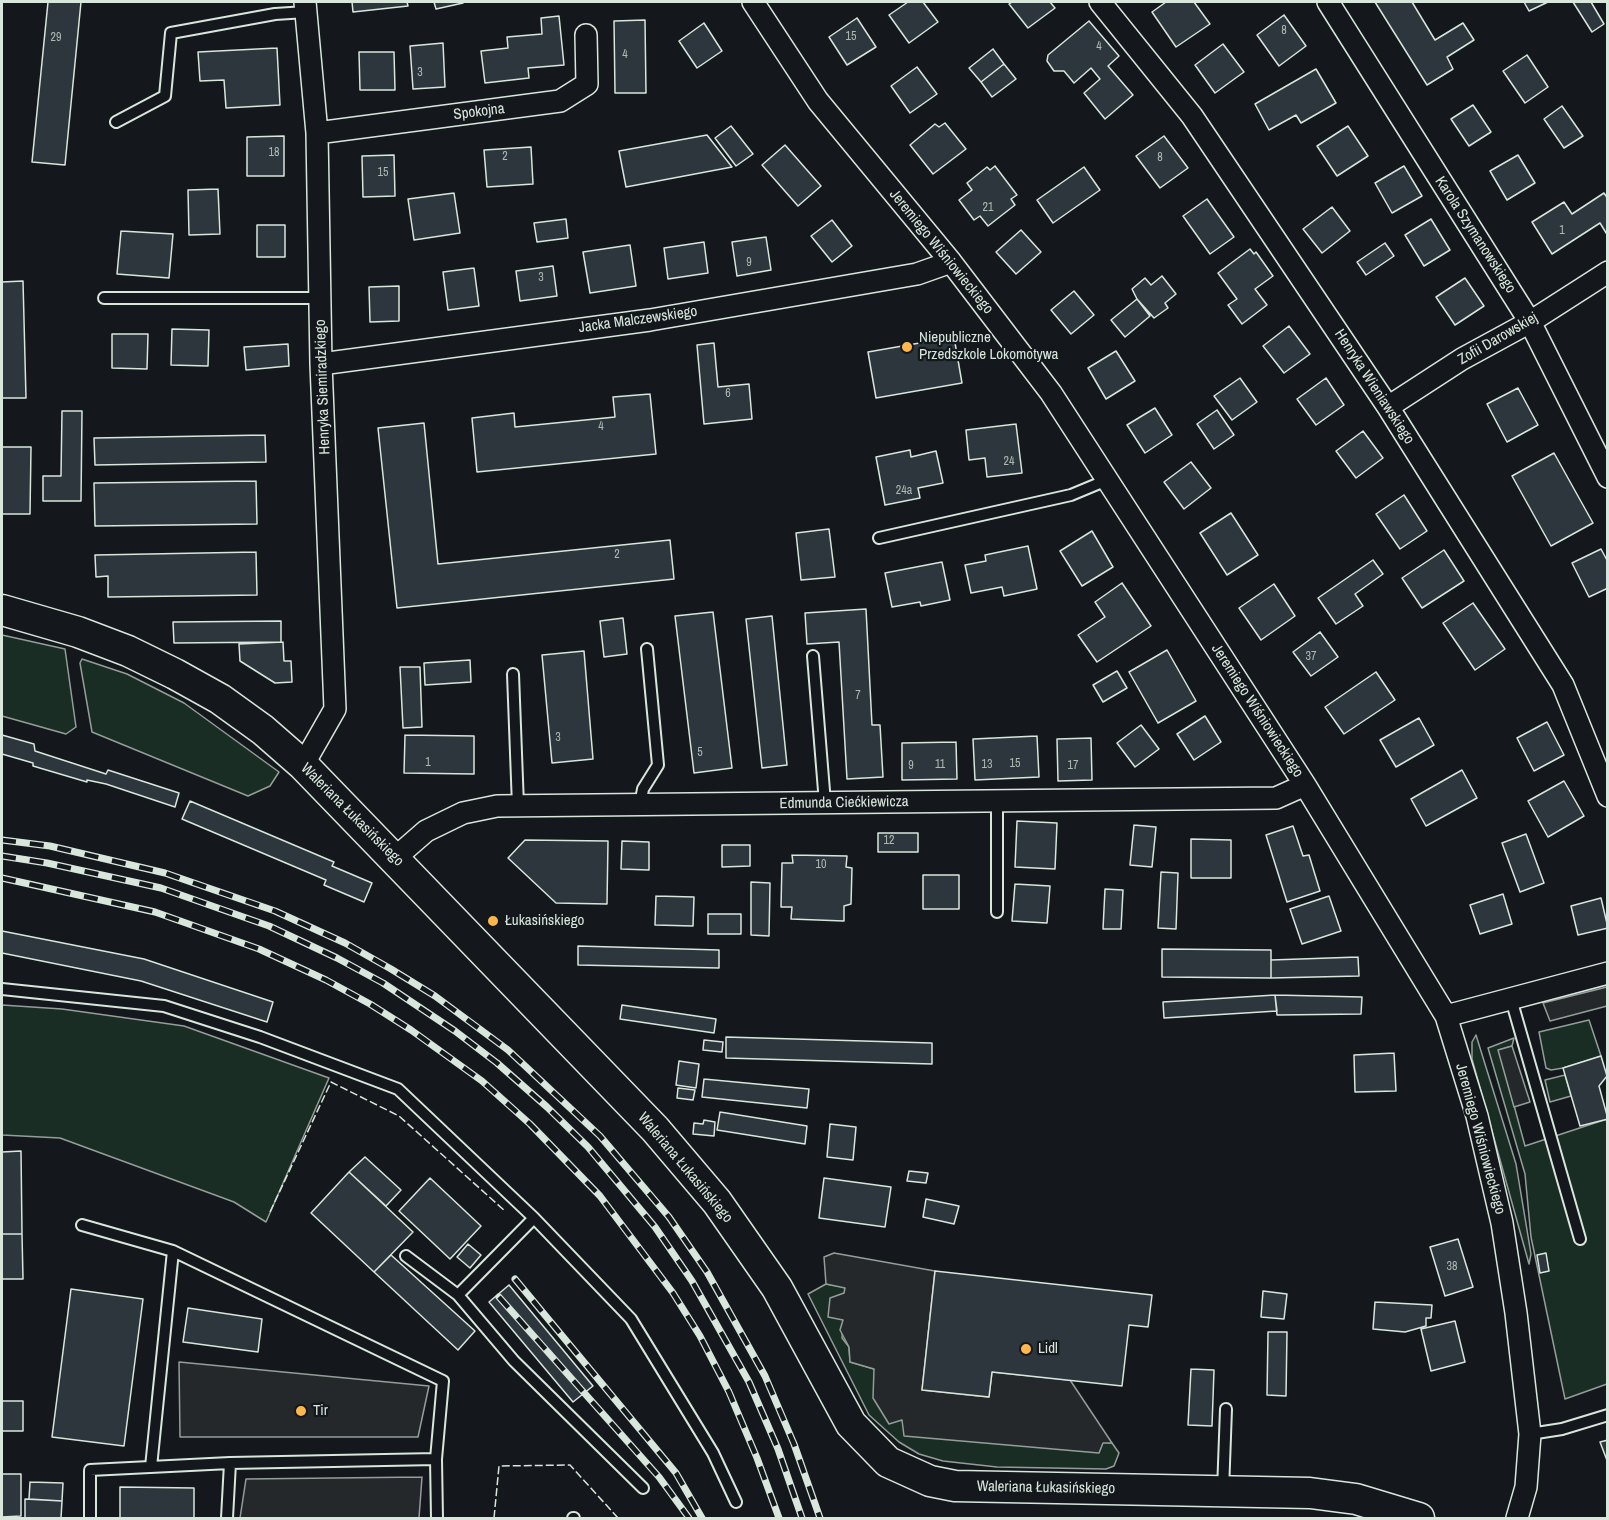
<!DOCTYPE html>
<meta charset="utf-8">
<style>
body{margin:0}
#map{position:relative;width:1609px;height:1520px;overflow:hidden;background:#14181c;font-family:"Archivo Narrow",sans-serif}
canvas{display:block}
.frame{position:absolute;inset:0;border:3px solid #d8e6dc;pointer-events:none}
</style>
<div id="map">
<canvas width="1609" height="1520"></canvas>
<div class="frame"></div>
</div>
<script>
const ctx = document.querySelector('canvas').getContext('2d');
ctx.lineJoin = 'round';
function paint(path, color) {
  ctx.fillStyle = color;
  ctx.fill(path, 'evenodd');
}
function shape(rows) {
  const path = new Path2D();
  for (const r of rows) {
    path.moveTo(r[0], r[1]);
    for (let i = 2; i < r.length; i += 2) path.lineTo(r[i], r[i + 1]);
  }
  return path;
}
function stroke(path, color, width, dash) {
  ctx.strokeStyle = color;
  ctx.lineWidth = width;
  ctx.lineCap = dash ? 'butt' : 'round';
  ctx.setLineDash(dash || []);
  ctx.stroke(path);
}
function write(font, color, halo, rows, align = 'center') {
  ctx.font = font + ' "Archivo Narrow",sans-serif';
  ctx.lineWidth = 4.5;
  ctx.setLineDash([]);
  ctx.textBaseline = 'middle';
  ctx.strokeStyle = halo;
  ctx.fillStyle = color;
  for (const [text, x, y, turn = 0] of rows) {
    ctx.save();
    ctx.translate(x, y);
    ctx.rotate((+turn || 0) * Math.PI / 180);
    ctx.textAlign = isNaN(turn) ? turn : align;
    if (halo) ctx.strokeText(text, 0, 0);
    ctx.fillText(text, 0, 0);
    ctx.restore();
  }
}
const green = shape([
 [2,635,65,649,76,727,66,734,2,716,2,635],
 [82,659,127,674,184,703,279,772,270,786,248,796,92,732,80,663,82,659],
 [2,1005,62,1009,184,1026,329,1078,266,1222,234,1202,60,1138,2,1135,2,1005],
 [1589,1020,1601,1056,1563,1068,1551,1070,1546,1068,1539,1032,1589,1020],
 [1476,1035,1516,1164,1531,1254,1529,1264,1472,1059,1472,1042,1476,1035],
 [1514,1038,1512,1046,1499,1050,1525,1146,1607,1119,1607,1384,1565,1399,1531,1237,1525,1174,1488,1048,1514,1038],
 [1565,1075,1571,1096,1550,1102,1545,1080,1565,1075],
 [826,1284,845,1287,842,1338,849,1347,850,1362,874,1369,902,1420,1112,1443,1119,1453,1114,1466,1106,1469,997,1467,943,1461,919,1454,899,1442,869,1415,808,1294,826,1284]
]);
paint(green, '#1a2d24');
stroke(green, '#939e99', 1.5);
const parking = shape([
 [1607,987,1607,1006,1550,1021,1543,1003,1607,987],
 [1512,1046,1530,1102,1514,1107,1498,1050,1512,1046],
 [834,1253,935,1271,922,1390,989,1397,992,1372,1070,1380,1112,1443,1103,1443,1099,1453,904,1436,902,1420,889,1424,873,1398,874,1369,850,1362,849,1347,840,1330,843,1320,828,1317,830,1298,844,1293,845,1288,826,1284,824,1257,834,1253],
 [179,1362,429,1386,418,1437,180,1437,179,1362],
 [422,1477,419,1518,240,1518,246,1479,422,1477]
]);
paint(parking, '#24282b');
stroke(parking, '#939e99', 1.5);
const building = shape([
 [48,2,81,2,65,165,32,162,48,2],
 [352,2,407,2,408,6,353,12,352,2],
 [434,2,462,2,463,3,436,9,434,2],
 [908,2,923,2,938,22,909,43,889,15,908,2],
 [1012,2,1050,2,1055,8,1028,28,1009,4,1012,2],
 [1166,2,1194,2,1210,24,1176,47,1152,12,1166,2],
 [1375,2,1412,2,1435,40,1463,23,1474,40,1447,57,1453,69,1427,85,1375,2],
 [1524,2,1548,2,1529,11,1524,2],
 [1573,2,1591,2,1604,24,1592,32,1573,2],
 [1284,15,1306,46,1279,66,1257,35,1284,15],
 [559,16,564,65,528,68,529,78,485,83,481,51,508,48,507,37,542,34,541,18,559,16],
 [857,18,876,47,847,65,829,37,857,18],
 [645,20,646,93,615,93,614,21,645,20],
 [1089,21,1119,56,1108,66,1133,95,1105,119,1084,93,1100,79,1091,68,1074,83,1064,71,1054,71,1047,61,1048,55,1089,21],
 [704,23,722,51,697,68,679,41,704,23],
 [443,43,445,87,413,89,410,46,443,43],
 [1223,44,1244,72,1215,93,1195,65,1223,44],
 [277,48,280,105,226,108,224,80,200,81,198,52,277,48],
 [993,49,1004,64,981,82,969,68,993,49],
 [359,52,394,52,395,90,360,90,359,52],
 [1527,55,1548,87,1525,103,1503,71,1527,55],
 [1004,64,1016,79,992,97,981,82,1004,64],
 [917,67,937,94,910,113,891,86,917,67],
 [1316,69,1336,103,1301,123,1296,115,1269,130,1255,104,1316,69],
 [1473,105,1491,132,1469,146,1451,119,1473,105],
 [1562,106,1583,136,1564,148,1544,119,1562,106],
 [945,123,966,149,933,174,910,145,935,124,939,127,945,123],
 [731,126,753,154,736,166,715,138,731,126],
 [1348,126,1368,156,1337,176,1317,146,1348,126],
 [707,135,732,167,626,187,619,151,707,135],
 [284,136,284,176,247,176,247,137,284,136],
 [1164,136,1188,168,1160,188,1136,156,1164,136],
 [785,145,821,186,798,206,762,165,785,145],
 [531,147,533,184,487,187,484,150,531,147],
 [394,155,395,196,363,197,362,156,394,155],
 [1518,155,1535,183,1507,200,1490,171,1518,155],
 [995,166,1017,195,1011,199,1015,205,988,226,980,216,974,220,959,200,972,190,967,183,987,167,990,170,995,166],
 [1404,166,1422,196,1392,213,1375,183,1404,166],
 [1084,167,1100,190,1053,223,1037,200,1084,167],
 [218,189,220,234,189,235,188,190,218,189],
 [454,193,460,233,414,240,408,199,454,193],
 [1604,193,1608,199,1608,236,1600,223,1552,254,1532,222,1564,202,1572,214,1604,193],
 [1207,199,1234,237,1210,254,1183,216,1207,199],
 [1332,207,1350,231,1322,253,1303,229,1332,207],
 [566,219,568,238,537,242,534,223,566,219],
 [1431,219,1450,250,1424,266,1405,235,1431,219],
 [832,220,852,246,832,262,811,236,832,220],
 [257,225,285,225,285,257,257,257,257,225],
 [1021,230,1041,252,1016,274,996,252,1021,230],
 [121,231,173,234,169,278,117,274,121,231],
 [766,237,771,270,737,276,732,242,766,237],
 [704,242,708,273,668,279,664,248,704,242],
 [1385,243,1394,256,1366,275,1357,262,1385,243],
 [630,245,636,286,590,293,583,252,630,245],
 [1250,249,1254,254,1256,252,1273,276,1255,289,1267,305,1242,324,1228,305,1237,299,1218,273,1250,249],
 [553,266,557,296,520,301,516,271,553,266],
 [474,268,479,306,448,310,443,272,474,268],
 [1162,276,1176,294,1165,303,1168,308,1154,318,1137,299,1132,289,1145,278,1151,285,1162,276],
 [1465,278,1484,306,1455,325,1436,297,1465,278],
 [23,281,26,398,2,398,2,282,23,281],
 [399,286,399,321,370,322,369,287,399,286],
 [1074,291,1094,315,1071,334,1051,310,1074,291],
 [1137,299,1150,316,1125,337,1111,320,1137,299],
 [1289,326,1310,354,1284,373,1263,346,1289,326],
 [172,329,209,330,208,366,171,365,172,329],
 [112,334,148,334,147,369,112,368,112,334],
 [954,337,962,383,876,398,868,352,954,337],
 [714,343,718,387,749,384,752,419,704,424,697,345,714,343],
 [288,344,289,366,246,370,244,347,288,344],
 [1116,351,1135,381,1106,399,1088,368,1116,351],
 [1240,378,1257,402,1232,420,1214,396,1240,378],
 [1326,378,1344,405,1316,425,1297,399,1326,378],
 [1518,388,1538,425,1507,442,1487,404,1518,388],
 [650,394,656,454,477,472,472,418,514,413,515,427,615,417,613,397,650,394],
 [1155,408,1172,435,1145,453,1127,425,1155,408],
 [1217,410,1234,435,1214,449,1197,424,1217,410],
 [62,411,82,411,81,501,43,501,43,476,61,476,62,411],
 [424,423,438,564,670,540,674,579,397,608,378,428,424,423],
 [1016,424,1022,473,987,477,985,458,969,460,966,430,1016,424],
 [1363,431,1383,458,1356,478,1336,451,1363,431],
 [265,435,266,462,95,465,94,438,265,435],
 [2,447,31,447,30,514,2,514,2,447],
 [910,450,911,457,936,451,943,483,918,488,920,498,885,505,876,457,910,450],
 [1554,453,1593,523,1551,546,1512,476,1554,453],
 [1191,462,1211,488,1184,509,1164,482,1191,462],
 [256,481,257,524,95,526,94,483,256,481],
 [1404,495,1427,531,1400,549,1376,514,1404,495],
 [1231,513,1258,555,1227,575,1200,533,1231,513],
 [829,529,835,577,801,580,796,533,829,529],
 [1092,531,1113,567,1082,586,1060,551,1092,531],
 [1028,546,1037,589,1004,596,1002,587,971,593,965,565,986,561,985,555,1028,546],
 [1601,549,1608,562,1608,588,1589,597,1572,563,1601,549],
 [1444,550,1464,581,1422,608,1402,578,1444,550],
 [256,552,257,595,108,597,108,576,96,577,95,555,256,552],
 [1373,560,1383,574,1355,594,1363,606,1336,624,1318,598,1373,560],
 [942,562,950,600,921,606,920,602,892,607,885,573,942,562],
 [1122,583,1151,626,1097,662,1078,635,1105,617,1095,602,1122,583],
 [1274,584,1295,616,1261,640,1239,608,1274,584],
 [1473,603,1505,649,1475,670,1443,623,1473,603],
 [866,609,872,725,880,725,883,777,847,779,839,642,807,644,805,613,866,609],
 [713,612,732,768,694,773,675,616,713,612],
 [772,616,787,765,762,768,746,619,772,616],
 [623,618,627,654,604,657,600,621,623,618],
 [281,621,281,642,174,643,173,622,281,621],
 [1320,632,1338,657,1311,676,1293,652,1320,632],
 [283,642,284,661,291,661,292,682,275,683,240,661,239,644,283,642],
 [1167,650,1196,701,1158,723,1129,672,1167,650],
 [584,651,593,759,552,763,542,655,584,651],
 [470,660,471,682,425,685,424,663,470,660],
 [400,667,420,667,422,727,403,728,400,667],
 [1117,671,1127,688,1103,702,1093,685,1117,671],
 [1376,672,1395,700,1344,734,1325,707,1376,672],
 [1205,716,1221,742,1194,760,1177,734,1205,716],
 [1419,718,1434,745,1396,767,1380,740,1419,718],
 [1547,722,1564,755,1534,771,1517,738,1547,722],
 [1141,725,1159,749,1135,767,1117,743,1141,725],
 [2,735,34,744,35,751,106,774,108,770,179,793,175,807,106,784,87,780,87,782,33,766,33,763,2,754,2,735],
 [405,735,474,736,474,774,404,773,405,735],
 [1037,736,1039,777,975,780,973,739,1037,736],
 [1091,738,1092,780,1058,781,1057,739,1091,738],
 [956,742,957,779,902,780,902,743,956,742],
 [1462,770,1477,798,1426,826,1411,799,1462,770],
 [1564,781,1584,816,1548,837,1528,801,1564,781],
 [190,801,334,862,332,866,372,883,364,902,324,885,326,880,182,819,190,801],
 [1017,821,1057,823,1055,869,1015,867,1017,821],
 [1134,825,1156,827,1152,867,1130,865,1134,825],
 [1293,826,1303,856,1309,855,1320,891,1287,902,1266,835,1293,826],
 [878,833,918,833,918,852,878,852,878,833],
 [1526,834,1544,883,1520,892,1502,843,1526,834],
 [1191,839,1231,840,1231,878,1191,878,1191,839],
 [525,840,608,841,607,904,556,903,508,858,525,840],
 [622,841,649,842,649,870,621,869,622,841],
 [722,845,750,845,750,866,722,867,722,845],
 [792,855,847,856,846,867,852,868,851,904,844,906,844,921,791,919,792,907,781,907,782,863,793,863,792,855],
 [1161,872,1178,873,1176,929,1158,928,1161,872],
 [923,875,959,875,959,909,923,909,923,875],
 [751,882,770,883,769,936,751,935,751,882],
 [1015,884,1050,886,1047,923,1012,921,1015,884],
 [1105,889,1123,890,1121,929,1103,929,1105,889],
 [1503,894,1512,924,1480,934,1470,905,1503,894],
 [656,896,694,897,693,926,655,925,656,896],
 [1329,896,1341,931,1302,944,1290,909,1329,896],
 [1601,898,1608,928,1578,935,1571,906,1601,898],
 [708,914,741,914,741,934,708,934,708,914],
 [2,931,144,959,273,1002,267,1022,141,981,2,953,2,931],
 [578,946,719,950,719,968,578,965,578,946],
 [1162,949,1271,950,1271,978,1162,977,1162,949],
 [1358,957,1359,976,1271,978,1271,960,1358,957],
 [1275,995,1362,997,1361,1014,1277,1015,1275,995],
 [1275,995,1277,1011,1164,1018,1163,1002,1275,995],
 [622,1005,716,1019,714,1033,620,1019,622,1005],
 [726,1037,932,1043,932,1064,726,1058,726,1037],
 [704,1040,723,1042,722,1052,703,1050,704,1040],
 [1394,1053,1396,1091,1355,1092,1354,1055,1394,1053],
 [1601,1056,1607,1076,1599,1086,1608,1119,1580,1126,1563,1068,1601,1056],
 [679,1061,699,1064,696,1088,676,1085,679,1061],
 [704,1079,809,1089,807,1108,702,1097,704,1079],
 [678,1088,695,1090,693,1100,677,1098,678,1088],
 [720,1112,807,1126,805,1144,717,1130,720,1112],
 [704,1120,715,1122,714,1136,693,1134,694,1123,703,1124,704,1120],
 [830,1124,856,1127,853,1160,827,1157,830,1124],
 [21,1151,22,1234,2,1234,2,1152,21,1151],
 [365,1157,401,1190,386,1206,349,1172,365,1157],
 [909,1171,928,1173,926,1183,907,1181,909,1171],
 [349,1172,413,1232,374,1272,311,1213,349,1172],
 [430,1178,481,1226,450,1259,399,1211,430,1178],
 [824,1178,891,1187,885,1227,819,1218,824,1178],
 [926,1199,959,1206,954,1224,923,1217,926,1199],
 [2,1234,22,1234,23,1279,2,1279,2,1234],
 [1458,1239,1473,1287,1445,1296,1430,1247,1458,1239],
 [468,1244,481,1255,470,1268,457,1257,468,1244],
 [1546,1253,1549,1271,1540,1273,1537,1255,1546,1253],
 [391,1255,475,1331,458,1350,374,1272,391,1255],
 [935,1271,1152,1295,1148,1327,1129,1325,1122,1386,992,1372,989,1397,922,1390,935,1271],
 [509,1285,593,1386,573,1402,489,1302,509,1285],
 [71,1289,143,1299,124,1446,52,1437,71,1289],
 [1263,1291,1287,1294,1284,1319,1261,1317,1263,1291],
 [1375,1302,1432,1305,1431,1318,1426,1318,1426,1326,1405,1332,1373,1329,1375,1302],
 [188,1308,262,1319,258,1352,183,1342,188,1308],
 [1455,1321,1465,1362,1431,1371,1421,1329,1455,1321],
 [1268,1332,1287,1332,1286,1396,1267,1395,1268,1332],
 [1191,1369,1214,1370,1212,1426,1188,1425,1191,1369],
 [2,1401,23,1401,23,1431,2,1431,2,1401],
 [1608,1440,1608,1463,1600,1442,1608,1440],
 [2,1474,21,1474,21,1516,2,1517,2,1474],
 [30,1482,63,1483,62,1501,29,1499,30,1482],
 [120,1487,194,1488,194,1518,120,1518,120,1487],
 [25,1499,62,1501,61,1518,25,1518,25,1499]
]);
paint(building, '#2c363c');
stroke(building, '#d8e6dc', 1.5);
const lane = shape([
 [116,122,165,96,171,33,275,14,306,12],
 [104,298,320,298],
 [879,538,1071,495,1107,480],
 [813,656,825,803],
 [513,674,518,806],
 [997,801,997,912],
 [640,805,643,789,658,765,647,649],
 [2,989,164,1006,260,1037,398,1089,534,1218,631,1319,713,1453,736,1502],
 [1511,999,1580,1239],
 [534,1218,458,1295,514,1361,643,1488],
 [82,1225,173,1251,443,1381,436,1459,437,1518],
 [406,1256,458,1295],
 [1530,1434,1562,1429,1608,1415],
 [151,1467,173,1251],
 [1223,1491,1226,1409],
 [90,1518,90,1470,230,1463,436,1459],
 [227,1518,230,1463],
 [573,1518,574,1518]
]);
const street = shape([
 [753,2,818,101,951,262,1051,393,1305,785,1446,1016,1477,1116,1502,1223,1516,1313,1530,1434,1526,1487,1517,1518],
 [1100,2,1192,116,1388,407,1563,685,1608,796],
 [1328,2,1530,322,1608,477],
 [317,133,560,101,587,84,586,35],
 [321,364,650,320,917,274,951,262],
 [1388,407,1462,359,1530,322,1608,272],
 [303,765,335,709,321,364,317,133,305,2],
 [395,858,426,831,463,813,497,806,1276,798,1305,785],
 [1446,1016,1608,973]
]);
const secondary = shape([
 [2,610,78,632,128,651,175,674,220,699,263,730,303,765,655,1129,717,1202,777,1288,851,1424,888,1462,930,1481,955,1486,1310,1493,1356,1499,1419,1518]
]);
stroke(lane, '#d8e6dc', 14);
stroke(street, '#d8e6dc', 24);
stroke(secondary, '#d8e6dc', 33);
stroke(lane, '#14181c', 10);
stroke(street, '#14181c', 21);
stroke(secondary, '#14181c', 30);
const rail = shape([
 [2,840,50,846,165,873,275,911,345,943,391,969,435,996,508,1050,600,1136,669,1217,707,1272,765,1376,794,1444,820,1518],
 [2,856,47,863,161,888,269,926,337,958,383,983,455,1031,497,1063,547,1107,588,1147,655,1227,692,1281,749,1382,778,1449,802,1518],
 [2,878,155,912,259,949,326,980,370,1004,411,1030,482,1081,530,1124,600,1196,673,1293,700,1336,729,1392,757,1458,779,1518],
 [515,1279,676,1473,702,1518],
 [499,1297,659,1477,689,1518]
]);
stroke(rail, '#d8e6dc', 7);
stroke(rail, '#14181c', 4.5, [14]);
stroke(shape([
 [270,1212,331,1082,399,1116,505,1211],
 [494,1518,499,1466,570,1465,618,1518]
]), '#d8e6dc', 1.5, [8, 3]);
for (const [x, y, r, color] of [
 [907,347,6,"#ffb74d"],
 [493,921,6,"#ffb74d"],
 [1026,1349,6,"#ffb74d"],
 [301,1411,6,"#ffb74d"]
]) {
  const dot = new Path2D();
  dot.arc(x, y, r, 0, 2 * Math.PI);
  ctx.fillStyle = color;
  ctx.fill(dot);
  stroke(dot, '#14181c', 2);
}
write('12px', '#adbab4', null, [
 ["8",1284,31],
 ["15",851,37],
 ["29",56,38],
 ["4",1099,47],
 ["4",625,55],
 ["3",420,73],
 ["18",274,153],
 ["2",505,157],
 ["8",1160,158],
 ["15",383,173],
 ["21",988,208],
 ["1",1562,231],
 ["9",749,263],
 ["3",541,278],
 ["6",728,394],
 ["4",601,427],
 ["24",1009,462],
 ["24a",904,491],
 ["2",617,555],
 ["37",1311,657],
 ["7",858,696],
 ["3",558,738],
 ["5",700,753],
 ["1",428,763],
 ["15",1015,764],
 ["11",940,765],
 ["13",987,765],
 ["9",911,766],
 ["17",1073,766],
 ["12",889,841],
 ["10",821,865],
 ["38",1452,1267]
]);
write('15px', '#d8e6dc', '#14181c', [
 ["Spokojna",479,112,-7],
 ["Karola Szymanowskiego",1475,235,57],
 ["Jeremiego Wiśniowieckiego",941,252,51],
 ["Jacka Malczewskiego",638,320,-8],
 ["Zofii Darowskiej",1498,339,-30],
 ["Henryka Siemiradzkiego",323,387,-92],
 ["Henryka Wieniawskiego",1374,387,57],
 ["Jeremiego Wiśniowieckiego",1257,711,57],
 ["Edmunda Ciećkiewicza",844,803,-1],
 ["Waleriana Łukasińskiego",352,815,45],
 ["Jeremiego Wiśniowieckiego",1480,1139,75],
 ["Waleriana Łukasińskiego",685,1168,50],
 ["Waleriana Łukasińskiego",1046,1488,1]
]);
write('15px', '#d8e6dc', '#14181c', [
 ["Niepubliczne",919,338],
 ["Przedszkole Lokomotywa",919,355],
 ["Łukasińskiego",505,921],
 ["Lidl",1038,1349],
 ["Tir",313,1411]
], 'left');
</script>
